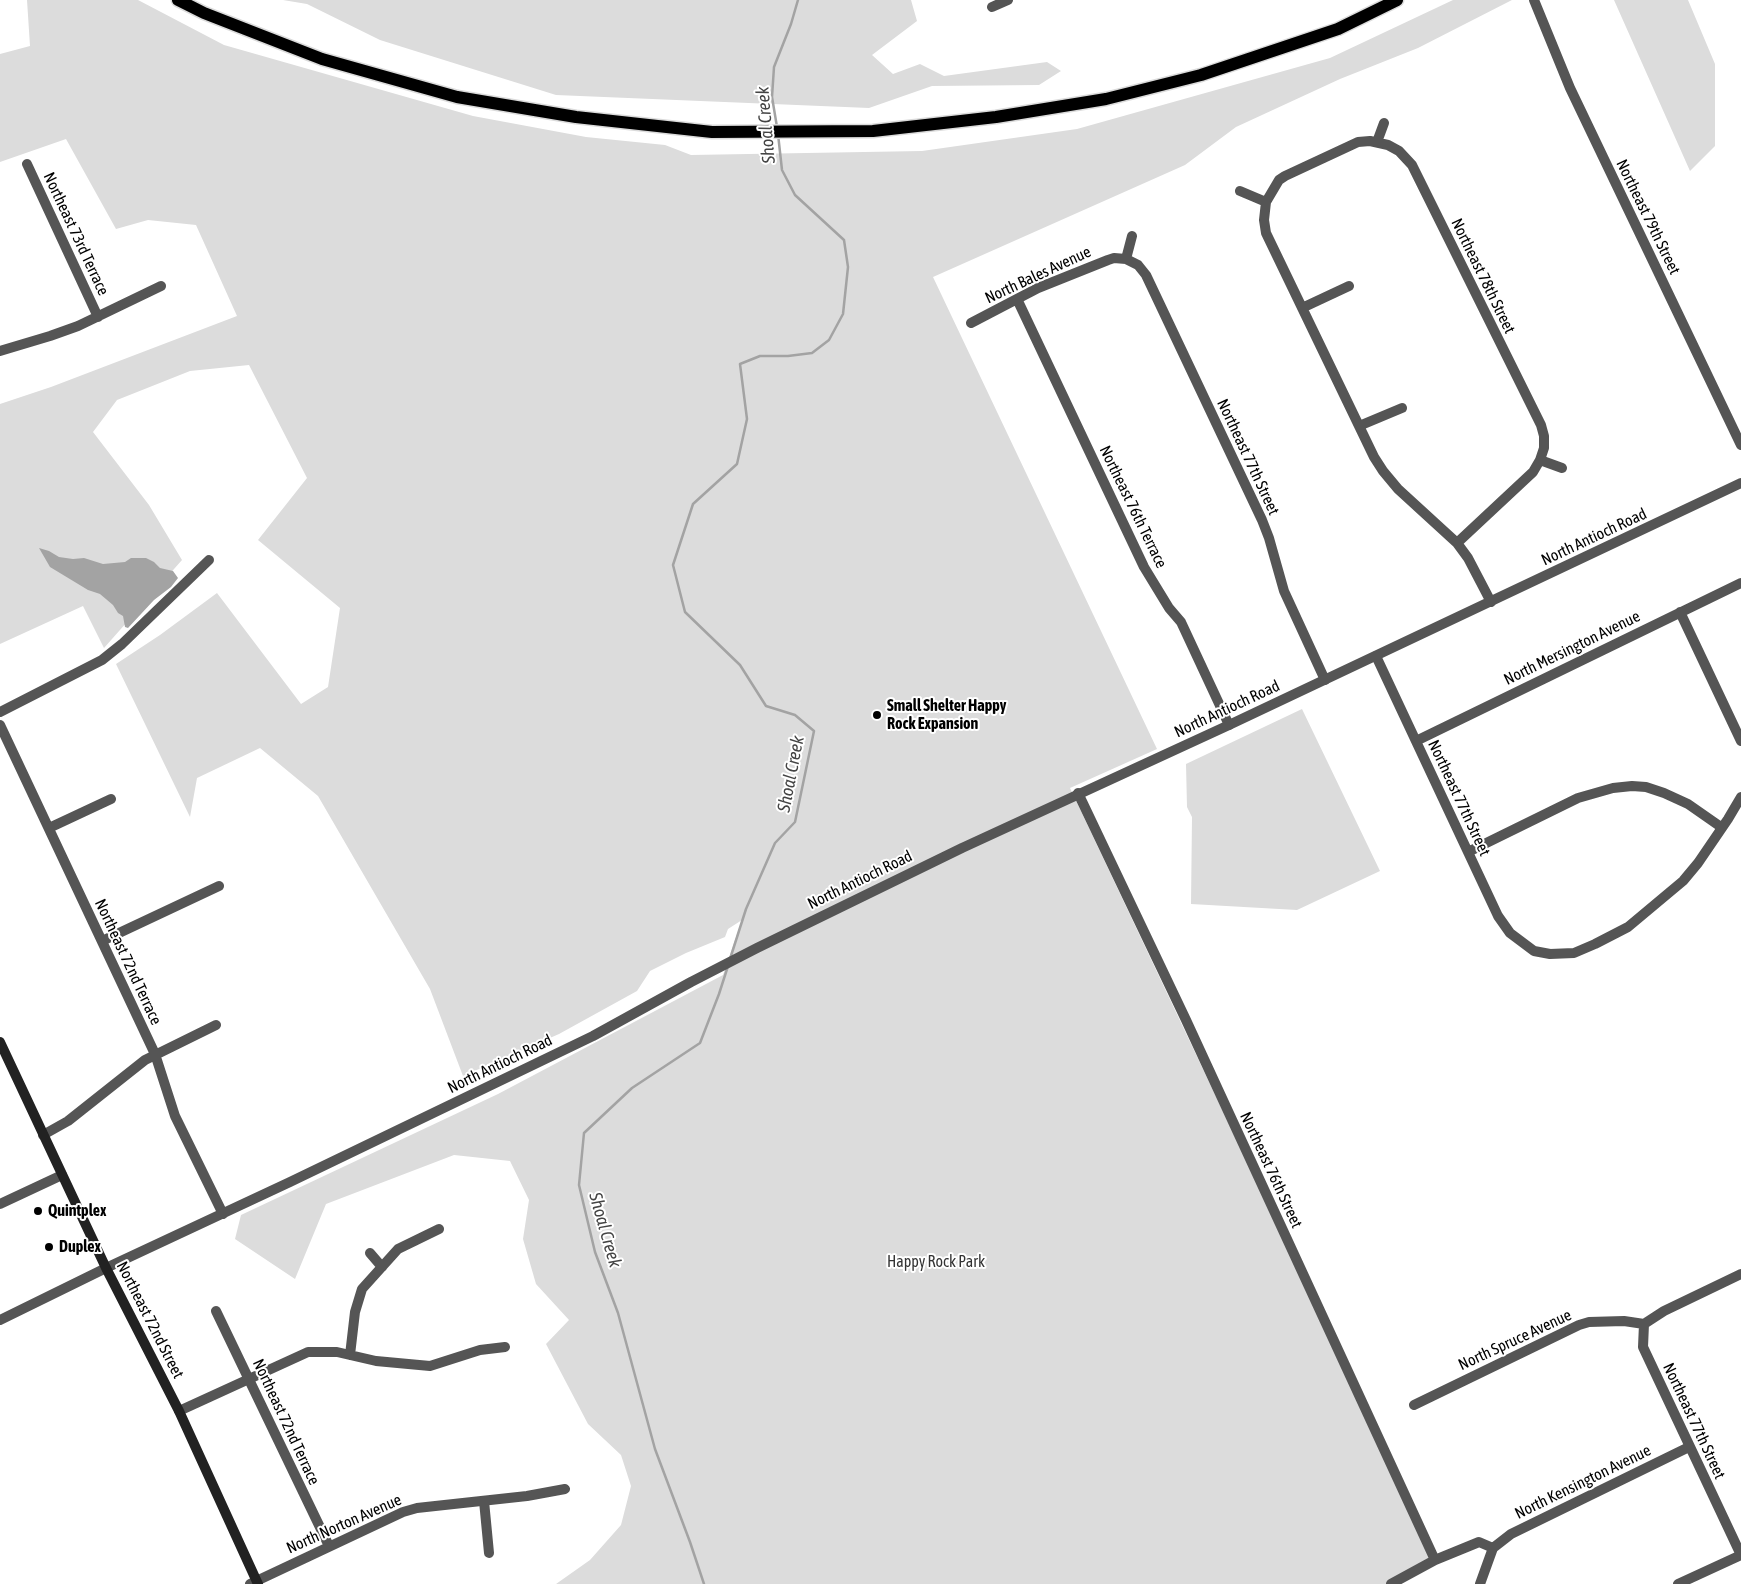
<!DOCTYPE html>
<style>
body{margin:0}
canvas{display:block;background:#fff}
</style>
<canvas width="1741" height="1584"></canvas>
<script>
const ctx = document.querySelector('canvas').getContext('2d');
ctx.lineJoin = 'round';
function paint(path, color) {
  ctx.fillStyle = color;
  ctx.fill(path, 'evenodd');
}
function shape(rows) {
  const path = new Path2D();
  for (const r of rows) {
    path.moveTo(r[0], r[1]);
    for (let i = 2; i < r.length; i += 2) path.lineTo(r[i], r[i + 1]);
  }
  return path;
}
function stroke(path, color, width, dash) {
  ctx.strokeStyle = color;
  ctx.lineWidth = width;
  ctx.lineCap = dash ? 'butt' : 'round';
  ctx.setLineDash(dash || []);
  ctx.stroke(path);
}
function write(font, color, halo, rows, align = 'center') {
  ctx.font = font + ' "Asap Condensed",sans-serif';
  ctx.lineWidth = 4;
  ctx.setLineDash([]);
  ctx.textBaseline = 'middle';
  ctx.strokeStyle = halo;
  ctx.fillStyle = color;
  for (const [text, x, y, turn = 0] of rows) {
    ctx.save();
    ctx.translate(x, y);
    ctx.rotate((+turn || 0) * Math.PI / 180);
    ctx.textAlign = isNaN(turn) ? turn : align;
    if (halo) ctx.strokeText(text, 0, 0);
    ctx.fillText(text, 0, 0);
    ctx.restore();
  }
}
paint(shape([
 [27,0,138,0,224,45,473,116,586,137,665,145,691,155,922,151,1077,129,1330,58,1453,0,1512,0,1418,48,1340,79,1236,127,1185,165,933,277,1157,749,1070,788,1435,1560,1387,1584,556,1584,590,1560,621,1525,631,1486,621,1455,588,1424,546,1344,569,1320,536,1284,523,1239,529,1200,510,1161,454,1155,326,1204,295,1279,235,1239,241,1215,498,1094,723,975,742,920,728,929,725,937,686,953,650,971,637,991,559,1034,463,1076,430,989,318,796,260,748,197,778,190,817,116,664,160,635,217,593,301,704,328,687,340,608,258,540,307,478,249,365,190,371,117,400,93,432,149,505,182,560,104,648,83,606,0,644,0,404,51,387,237,316,196,225,148,220,116,229,66,139,0,162,0,54,30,46],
 [283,0,911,0,917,21,872,55,893,74,920,64,944,76,1047,62,1061,71,1039,85,932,86,869,108,556,95,380,40,307,4],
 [1614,0,1688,0,1715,64,1715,146,1690,171],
 [1302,709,1380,871,1297,910,1191,904,1192,817,1187,807,1186,764]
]), '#dcdcdc');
paint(shape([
 [39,548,49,551,59,557,73,559,84,558,103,564,125,562,131,558,146,558,154,562,160,568,173,571,178,578,171,587,154,600,128,628,125,627,123,616,118,613,113,605,100,594,88,590,50,567]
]), '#a3a3a3');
stroke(shape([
 [777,127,772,97,774,67,791,24,798,0],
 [730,959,746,909,775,843,795,822,814,731,795,715,766,706,740,665,685,612,673,565,693,504,737,464,747,419,740,364,760,356,788,356,812,353,829,340,843,314,848,267,844,240,795,195,782,170,778,134],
 [704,1584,690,1542,655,1449,618,1313,595,1252,579,1185,584,1133,632,1088,700,1043,719,994,728,966]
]), '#a3a3a3', 2.5);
const primary = shape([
 [178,0,204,13,322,59,457,97,576,117,712,132,873,131,996,117,1106,99,1201,75,1338,29,1397,0]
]);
stroke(primary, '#dbdbdb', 15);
stroke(shape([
 [1534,0,1570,88,1741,445],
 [992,7,1008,0],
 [1377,142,1384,123],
 [27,164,98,317],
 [1240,191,1266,202],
 [1126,259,1132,236],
 [1017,299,1144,567,1169,608,1181,622,1229,725],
 [1302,308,1349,286],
 [971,323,1038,288,1108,260,1114,258,1126,259,1138,265,1146,275,1262,520,1269,538,1284,591,1325,680],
 [0,351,50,336,78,326,161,286],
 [1359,426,1402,408],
 [1540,460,1562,468],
 [1457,543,1533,472,1540,460,1544,448,1544,436,1541,425,1412,165,1399,151,1388,145,1370,141,1358,142,1285,176,1279,180,1266,202,1264,220,1266,233,1374,457,1383,471,1398,489,1457,543,1468,558,1491,602],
 [1680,612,1741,741],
 [1376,656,1498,916,1510,933,1534,951,1550,954,1574,953,1595,944,1628,927,1683,881,1698,863,1728,819,1741,797],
 [0,712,102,660,122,644,209,560],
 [0,725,155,1054,175,1116,223,1214],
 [1416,741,1741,583],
 [1078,793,1186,1020,1435,1560],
 [49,828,111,799],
 [1468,852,1578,798,1613,788,1632,786,1646,787,1664,793,1688,804,1721,827],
 [102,941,219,886],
 [43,1135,68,1121,145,1060,216,1025],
 [0,1204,62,1175],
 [370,1253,382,1267],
 [216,1311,329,1546],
 [1644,1324,1643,1347,1741,1555],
 [350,1355,355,1312,362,1289,398,1249,439,1229],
 [1414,1405,1579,1325,1589,1322,1624,1321,1644,1324,1664,1311,1741,1274],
 [179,1411,308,1352,337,1352,376,1361,430,1366,480,1350,505,1347],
 [484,1501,489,1553],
 [250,1584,403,1512,417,1508,527,1496,565,1489],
 [1391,1584,1435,1560,1479,1542,1493,1548],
 [1480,1584,1493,1548,1511,1534,1689,1447],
 [1678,1584,1741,1555]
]), '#555', 10);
stroke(shape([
 [0,1320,106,1268,290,1182,593,1036,691,982,757,948,962,848,1229,725,1741,483]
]), '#555', 10);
stroke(shape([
 [0,1042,106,1268,179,1411,258,1584]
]), '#222', 10);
stroke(primary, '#000', 12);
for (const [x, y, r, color] of [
 [877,715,5,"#000"],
 [38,1211,5,"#000"],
 [49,1247,5,"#000"]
]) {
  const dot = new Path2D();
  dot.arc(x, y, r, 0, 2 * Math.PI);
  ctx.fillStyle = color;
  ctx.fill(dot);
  stroke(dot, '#fff', 2);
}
write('16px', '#000', '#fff', [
 ["Northeast 79th Street",1648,217,64],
 ["Northeast 73rd Terrace",76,234,65],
 ["North Bales Avenue",1038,275,-25],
 ["Northeast 78th Street",1483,276,64],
 ["Northeast 77th Street",1248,457,65],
 ["Northeast 76th Terrace",1133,507,64],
 ["North Antioch Road",1594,537,-25],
 ["North Mersington Avenue",1572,648,-26],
 ["North Antioch Road",1227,709,-25],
 ["Northeast 77th Street",1459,798,65],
 ["North Antioch Road",860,880,-26],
 ["Northeast 72nd Terrace",128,962,65],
 ["North Antioch Road",500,1064,-26],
 ["Northeast 76th Street",1271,1170,65],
 ["Northeast 72nd Street",150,1320,63],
 ["North Spruce Avenue",1515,1340,-25],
 ["Northeast 77th Street",1694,1421,65],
 ["Northeast 72nd Terrace",286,1422,65],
 ["North Kensington Avenue",1583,1482,-26],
 ["North Norton Avenue",344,1524,-24]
]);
write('bold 16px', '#000', '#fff', [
 ["Small Shelter Happy",887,706],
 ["Rock Expansion",887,724],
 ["Quintplex",48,1211],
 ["Duplex",59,1247]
], 'left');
write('16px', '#333', '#fff', [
 ["Happy Rock Park",936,1262]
]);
write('italic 18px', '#444', '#fff', [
 ["Shoal Creek",766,125,-95],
 ["Shoal Creek",791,774,-79],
 ["Shoal Creek",605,1230,74]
]);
</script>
